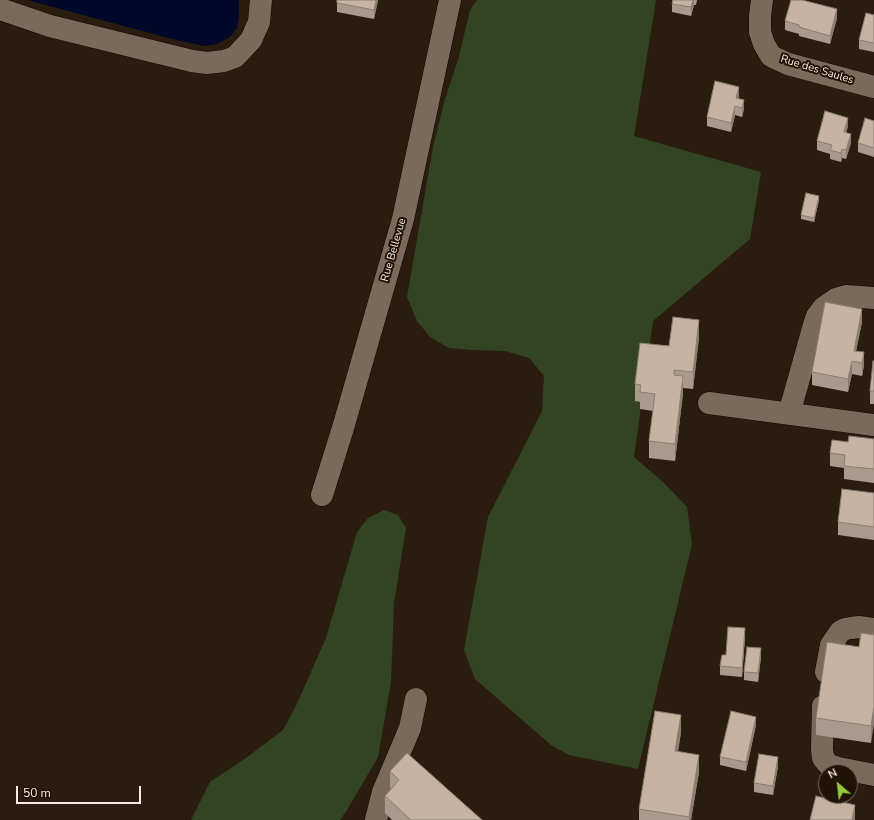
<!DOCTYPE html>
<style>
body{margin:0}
#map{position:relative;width:874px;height:820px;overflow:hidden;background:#2a1d0f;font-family:"Nunito Sans",sans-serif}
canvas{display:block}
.north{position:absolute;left:818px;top:764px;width:40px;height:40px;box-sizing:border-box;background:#201306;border:1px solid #756a5e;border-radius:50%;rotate:332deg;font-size:11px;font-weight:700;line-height:16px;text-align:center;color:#f5ece3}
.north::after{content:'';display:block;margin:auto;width:14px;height:18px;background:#92cd3e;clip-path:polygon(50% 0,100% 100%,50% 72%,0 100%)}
.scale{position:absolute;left:16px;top:786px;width:125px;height:18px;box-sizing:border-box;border:2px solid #f5ece3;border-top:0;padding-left:5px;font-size:12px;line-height:14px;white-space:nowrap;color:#f5ece3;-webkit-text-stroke:3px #201306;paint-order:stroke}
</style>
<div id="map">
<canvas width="874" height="820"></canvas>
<div class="north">N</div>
<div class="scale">50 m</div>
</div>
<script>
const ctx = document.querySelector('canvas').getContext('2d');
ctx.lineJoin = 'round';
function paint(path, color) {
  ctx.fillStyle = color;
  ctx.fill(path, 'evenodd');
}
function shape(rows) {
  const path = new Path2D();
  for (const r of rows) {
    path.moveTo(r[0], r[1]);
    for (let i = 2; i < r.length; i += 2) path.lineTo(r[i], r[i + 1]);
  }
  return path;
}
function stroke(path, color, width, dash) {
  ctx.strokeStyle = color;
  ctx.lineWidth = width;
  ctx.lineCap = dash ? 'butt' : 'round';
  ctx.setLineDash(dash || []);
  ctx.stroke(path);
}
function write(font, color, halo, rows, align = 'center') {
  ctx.font = font + ' "Nunito Sans",sans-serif';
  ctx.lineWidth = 4;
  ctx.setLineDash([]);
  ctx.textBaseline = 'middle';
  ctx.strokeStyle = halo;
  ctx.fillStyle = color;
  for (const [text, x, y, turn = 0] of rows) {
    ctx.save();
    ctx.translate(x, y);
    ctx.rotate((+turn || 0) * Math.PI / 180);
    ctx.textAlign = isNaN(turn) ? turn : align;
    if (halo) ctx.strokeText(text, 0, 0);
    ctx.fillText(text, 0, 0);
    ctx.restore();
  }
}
paint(shape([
 [477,0,656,0,634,136,761,172,750,239,653,321,634,457,663,482,687,507,692,544,638,769,569,755,551,745,475,679,464,650,488,517,542,411,544,376,529,358,505,351,472,350,449,348,430,337,417,321,407,297,433,147,445,99,458,60,470,10],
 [384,510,398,515,406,528,394,603,391,682,378,757,347,810,340,820,191,820,210,782,246,758,283,730,296,706,326,638,357,532,368,518]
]), '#334423');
paint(shape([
 [27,0,239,0,239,17,237,28,230,37,217,44,204,46,172,39]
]), '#010829');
const minor = shape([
 [762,0,760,16,760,32,764,44,771,56,788,64,874,87],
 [0,9,50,26,192,61,207,63,224,61,235,57,251,40,259,22,261,0],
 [709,403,874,425],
 [789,414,814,325,817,316,823,308,836,299,846,296,874,298],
 [322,495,343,428,403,219,450,0],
 [826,672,831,645,840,632,845,629,851,628,859,627,874,629],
 [823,706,822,749,823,758,829,765,838,768,874,775],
 [376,820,383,792,410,728,416,699]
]);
stroke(minor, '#120700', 23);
stroke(minor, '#7b6a5a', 22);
paint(shape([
 [337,0,378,0,374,19,337,12],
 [672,0,697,0,696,5,694,5,691,16,672,12],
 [874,15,874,52,859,49,859,40],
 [837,18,830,44,799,36,799,34,785,30,785,21],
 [739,96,738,99,744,109,742,117,735,115,731,132,707,126,707,117],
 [874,121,874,157,858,152,858,143],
 [848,126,846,133,851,143,846,159,842,158,841,162,830,159,830,154,817,150,817,141],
 [819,200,814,222,801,219,801,215],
 [862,322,856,351,864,365,862,376,852,374,848,392,812,385,812,372],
 [699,337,693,389,683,388,683,393,675,461,649,458,649,441,653,411,640,409,640,402,635,401,635,384,669,346],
 [874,361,874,404,870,404,870,391],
 [874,439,874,483,844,479,844,468,830,466,830,453,848,442],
 [874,493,874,540,838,535,838,522],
 [874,635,871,743,816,735,816,718,859,647],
 [745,637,742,677,720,675,720,666,726,655],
 [761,657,758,682,744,680,744,672],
 [756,725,746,771,720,765,720,757],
 [681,732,678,752,699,772,691,820,639,820,639,809],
 [778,766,773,795,754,792,754,783],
 [390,771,482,820,392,820,385,813,385,796,391,789,390,788]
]), '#aa9a8b');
paint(shape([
 [376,0,378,0,374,19,374,10],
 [693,0,694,0,694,5,691,16,691,7],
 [837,9,837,18,830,44,830,36],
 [739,87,739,96,736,107,736,98],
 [744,100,744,109,742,117,742,108],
 [735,106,735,115,731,132,731,123],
 [848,118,848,126,844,141,844,132],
 [851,134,851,143,846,159,846,150],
 [842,149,842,158,841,162,841,153],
 [819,196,819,200,814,222,814,218],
 [862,309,862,322,854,361,854,351],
 [699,320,699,337,693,389,693,372],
 [864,352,864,365,862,376,862,363],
 [852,361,852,374,848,392,848,379],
 [683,376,683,393,675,461,675,444],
 [745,628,745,637,742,677,742,668],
 [761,648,761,657,758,682,758,673],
 [874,707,874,724,871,743,871,726],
 [681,715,681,732,675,768,675,751],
 [756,717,756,725,746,771,746,762],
 [699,755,699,772,691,820,689,820],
 [778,757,778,766,773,795,773,786],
 [855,805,855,820,852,820]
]), '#8b7d71');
const building = shape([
 [337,0,376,0,374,10,337,3,337,0],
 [673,0,693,0,691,7,672,4,673,0],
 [791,0,802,0,837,9,830,36,799,27,799,25,785,21,791,0],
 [866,13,874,15,874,43,859,40,866,13],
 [715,81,739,87,736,98,744,100,742,108,735,106,731,123,707,117,715,81],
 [825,111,848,118,844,132,851,134,846,150,842,149,841,153,830,150,832,145,817,141,825,111],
 [865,118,874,121,874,148,858,143,865,118],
 [806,193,819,196,814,218,801,215,806,193],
 [825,302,862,309,854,351,864,352,862,363,852,361,848,379,812,372,825,302],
 [673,317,699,320,693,372,674,370,674,375,683,376,675,444,649,441,655,394,640,392,641,385,635,384,640,343,669,346,673,317],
 [873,361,874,361,874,391,870,391,873,361],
 [849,436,874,439,874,469,844,466,845,455,830,453,832,440,848,442,849,436],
 [842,489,874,493,874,527,838,522,842,489],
 [728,627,745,628,742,668,720,666,722,655,726,655,728,627],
 [861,633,874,635,874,707,871,726,816,718,827,642,859,647,861,633],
 [747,647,761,648,758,673,744,672,747,647],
 [655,711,681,715,675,751,699,755,689,817,639,809,655,711],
 [731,711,756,717,746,762,720,757,731,711],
 [407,753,482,820,411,820,385,796,399,780,390,771,407,753],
 [759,754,778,757,773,786,754,783,759,754],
 [816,796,855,805,852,820,810,820,816,796]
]);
paint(building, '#c6b3a2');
stroke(building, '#8b7d71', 1);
write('11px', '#f5ece3', '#201306', [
 ["Rue des Saules",817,70,17],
 ["Rue Bellevue",394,250,-74]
]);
</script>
